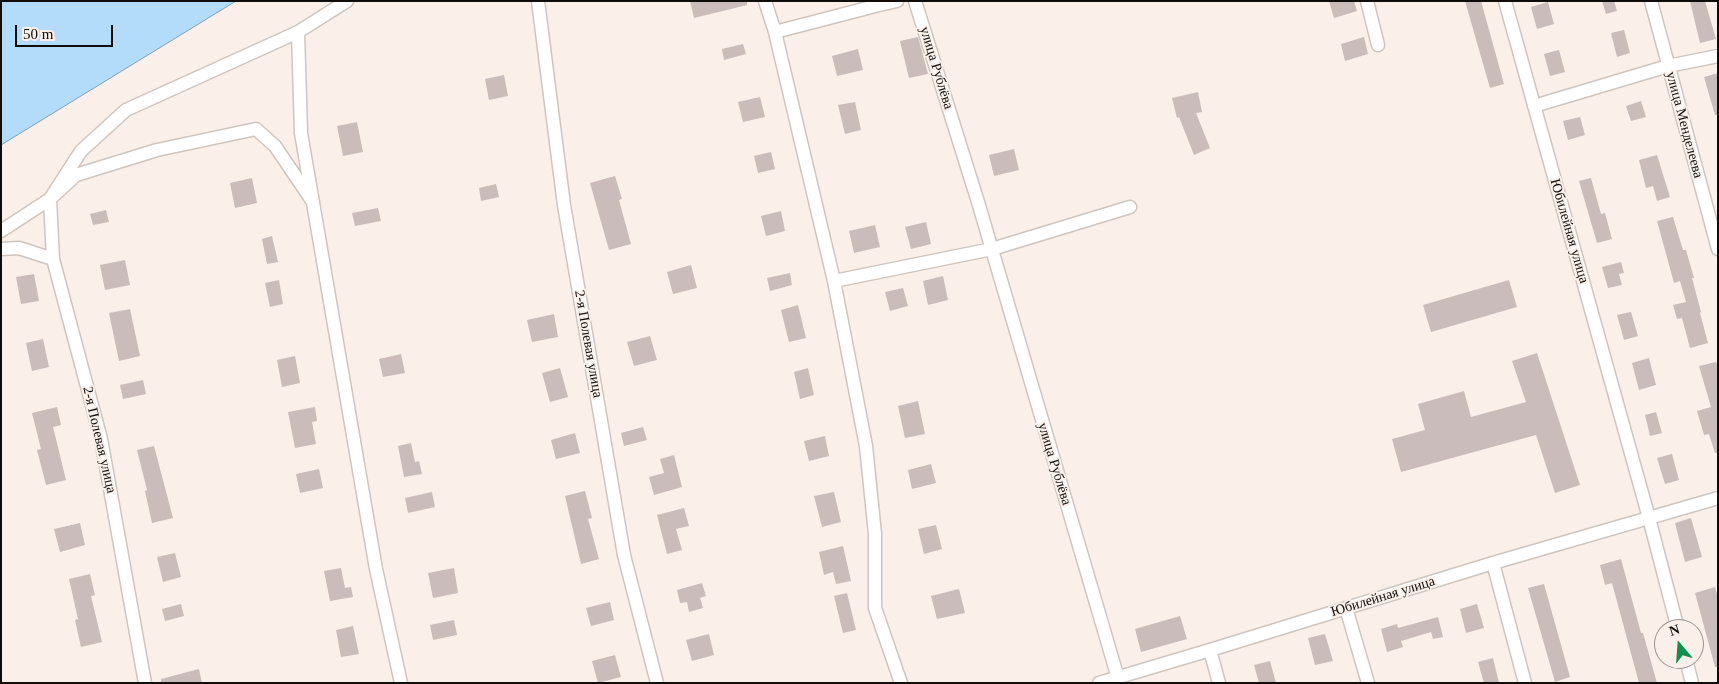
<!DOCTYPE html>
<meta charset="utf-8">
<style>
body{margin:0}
#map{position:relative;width:1719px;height:684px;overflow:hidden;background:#faefe9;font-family:Georgia,serif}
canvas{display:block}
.frame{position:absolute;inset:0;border:2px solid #0f0c0a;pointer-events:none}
.north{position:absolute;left:1654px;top:619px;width:50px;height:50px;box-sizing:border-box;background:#faefe9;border:1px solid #9c9490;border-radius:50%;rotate:342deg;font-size:14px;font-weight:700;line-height:20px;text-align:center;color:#0f0c0a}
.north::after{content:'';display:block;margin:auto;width:18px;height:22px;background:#11904d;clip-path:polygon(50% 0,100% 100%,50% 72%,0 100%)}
.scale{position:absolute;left:15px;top:25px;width:98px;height:22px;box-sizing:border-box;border:2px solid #0f0c0a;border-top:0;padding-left:6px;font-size:15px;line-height:18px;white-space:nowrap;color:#0f0c0a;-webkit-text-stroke:4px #faefe9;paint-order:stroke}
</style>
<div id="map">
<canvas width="1719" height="684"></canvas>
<div class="frame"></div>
<div class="north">N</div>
<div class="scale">50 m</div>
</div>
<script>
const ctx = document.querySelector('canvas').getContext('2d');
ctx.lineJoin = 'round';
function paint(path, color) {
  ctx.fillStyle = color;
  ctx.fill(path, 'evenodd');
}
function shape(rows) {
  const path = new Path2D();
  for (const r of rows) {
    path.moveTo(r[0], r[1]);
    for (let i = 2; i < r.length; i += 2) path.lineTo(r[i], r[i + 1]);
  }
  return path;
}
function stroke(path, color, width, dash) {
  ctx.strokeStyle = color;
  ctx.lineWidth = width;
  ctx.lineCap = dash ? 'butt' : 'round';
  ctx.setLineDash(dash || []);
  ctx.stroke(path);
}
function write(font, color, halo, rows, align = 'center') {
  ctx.font = font + ' Georgia,serif';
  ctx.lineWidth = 4;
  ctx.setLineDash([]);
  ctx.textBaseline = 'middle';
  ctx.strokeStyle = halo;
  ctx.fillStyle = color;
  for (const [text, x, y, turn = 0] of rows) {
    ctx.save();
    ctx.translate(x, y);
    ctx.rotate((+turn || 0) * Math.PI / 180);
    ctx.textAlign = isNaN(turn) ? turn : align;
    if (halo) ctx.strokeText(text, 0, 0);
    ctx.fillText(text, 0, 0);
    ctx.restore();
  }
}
const water = shape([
 [1,1,236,1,1,145,1,1]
]);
paint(water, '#b3dcfb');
stroke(water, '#829eb3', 1);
paint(shape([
 [690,1,747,1,747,5,694,18],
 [1329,1,1354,1,1357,11,1334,18],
 [1465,1,1481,1,1504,84,1490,88],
 [1602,1,1614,1,1617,11,1606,14],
 [1690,1,1705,1,1716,39,1700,43],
 [1548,2,1554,24,1537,29,1531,7],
 [1624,30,1630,53,1617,57,1611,33],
 [918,37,928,74,909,78,900,41],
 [1364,37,1368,54,1345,61,1341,44],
 [743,44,746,54,724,60,722,49],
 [858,49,863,70,837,76,832,56],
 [1559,50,1565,72,1550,76,1544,54],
 [1718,73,1718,115,1715,115,1704,77],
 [504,75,508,96,489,100,485,79],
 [1198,92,1202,112,1196,113,1210,148,1194,155,1179,117,1177,118,1172,98],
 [760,97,765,117,743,122,738,102],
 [1641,101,1646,117,1631,121,1626,106],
 [855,102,861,130,845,134,838,105],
 [1580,117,1585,135,1568,140,1563,121],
 [357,122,363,152,343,156,337,126],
 [1014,149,1019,170,994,176,989,155],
 [771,152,775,169,758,173,754,156],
 [1657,155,1670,197,1657,201,1653,186,1646,188,1639,160],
 [615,176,622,199,619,200,631,244,609,250,590,183],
 [252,178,257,203,235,208,230,183],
 [1591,178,1601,214,1605,213,1612,239,1597,243,1579,181],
 [496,184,499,197,481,201,479,188],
 [378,208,381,221,355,226,352,213],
 [106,210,109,222,93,225,90,214],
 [781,211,785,231,766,236,761,216],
 [1673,217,1683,250,1686,250,1694,278,1692,278,1701,312,1700,313,1708,343,1690,348,1682,318,1677,319,1673,305,1686,302,1680,281,1674,283,1657,221],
 [926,222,931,244,911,249,905,227],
 [875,225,880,247,854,253,849,231],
 [272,236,278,262,267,264,262,239],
 [125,260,130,285,105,290,100,265],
 [1621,262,1624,273,1619,274,1622,285,1608,288,1602,267],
 [691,265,697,288,673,294,667,272],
 [790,273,792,285,770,291,767,278],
 [34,274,39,301,21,304,16,277],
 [943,276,948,300,928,305,923,281],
 [279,280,283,304,270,307,265,283],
 [1509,280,1517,307,1431,332,1423,305],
 [903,288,908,306,890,311,885,292],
 [798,305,806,338,789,342,781,310],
 [130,309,140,356,119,361,109,313],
 [1631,312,1638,336,1624,340,1617,315],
 [554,314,558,337,532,342,527,320],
 [650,336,657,360,634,366,627,342],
 [43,339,49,367,32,371,26,343],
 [1537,353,1580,485,1555,493,1536,435,1401,472,1392,439,1425,430,1418,404,1464,391,1471,417,1526,402,1512,361],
 [401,354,405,373,383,377,379,359],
 [295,356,300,383,282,387,277,360],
 [1649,358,1656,385,1639,390,1632,363],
 [1716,362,1718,367,1718,453,1715,453,1709,434,1704,435,1697,411,1711,407,1699,366],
 [560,368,568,397,550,402,542,373],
 [808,368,814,395,800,399,794,372],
 [143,380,146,394,123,399,120,385],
 [918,401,925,434,905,438,898,406],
 [57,407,61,425,53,427,66,480,46,485,37,450,41,449,32,413],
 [315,407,317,421,312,422,316,444,295,448,288,412],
 [1656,412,1662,433,1650,436,1645,415],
 [643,427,647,440,624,446,621,433],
 [575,433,580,453,556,459,551,440],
 [825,436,829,456,809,461,804,441],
 [411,443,415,462,419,461,422,474,404,477,398,446],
 [154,446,173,518,152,523,145,491,147,490,137,450],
 [1672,454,1679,480,1665,484,1657,458],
 [674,455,682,487,654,495,649,477,664,473,660,459],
 [931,464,936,483,912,489,908,470],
 [319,469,323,488,300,493,296,474],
 [585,491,592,518,588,519,599,559,581,564,565,496],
 [432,492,435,507,408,513,405,498],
 [834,492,841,522,822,527,814,496],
 [684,508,689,526,676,529,682,550,667,554,657,515],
 [1691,518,1702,557,1685,562,1675,523],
 [80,523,85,545,60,552,54,529],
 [936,525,942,549,924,554,918,529],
 [843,546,851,581,836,584,833,572,824,575,819,552],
 [175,553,181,577,163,582,157,557],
 [1621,559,1641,633,1643,633,1657,683,1639,683,1612,583,1605,585,1600,565],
 [341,568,345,588,351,587,353,597,330,601,324,571],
 [454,568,458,593,433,598,428,573],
 [90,574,95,595,91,596,102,642,81,647,75,620,78,619,69,579],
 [702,583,706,596,700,598,703,608,689,612,687,602,680,603,677,590],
 [1544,584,1570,677,1555,682,1528,588],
 [1715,587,1718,597,1718,667,1715,667,1695,593],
 [959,589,965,613,937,619,931,596],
 [847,593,856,630,843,633,834,596],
 [610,602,614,620,591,626,586,608],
 [181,604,184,616,165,621,162,609],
 [1477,604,1484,628,1466,633,1460,609],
 [1180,616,1187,639,1141,652,1135,629],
 [1438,617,1443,637,1433,639,1431,632,1401,641,1403,647,1387,652,1381,629,1397,624,1398,628],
 [454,620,457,635,433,640,430,625],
 [353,626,359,654,341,657,336,630],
 [709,634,714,655,692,661,686,640],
 [1325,634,1333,661,1315,665,1308,638],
 [615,655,621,677,598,683,592,661],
 [1493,658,1499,683,1484,683,1478,662],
 [1270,661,1276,683,1259,683,1254,665],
 [199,669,202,683,161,683,161,679]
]), '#c9bcbb');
const street = shape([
 [538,1,564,205,624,555,657,683],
 [765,1,775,32,834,281,866,446,875,534,875,608,901,683],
 [915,1,978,202,1118,678],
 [1367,1,1378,45],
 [1505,1,1649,518,1678,629],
 [1651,1,1718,249],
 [298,32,301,133,376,569,401,683],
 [775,32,879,5,897,1],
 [1534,106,1668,66,1718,56],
 [1,231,50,199,81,151,126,110,298,32,347,1],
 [1,249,19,248,53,259],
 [834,281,992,249,1130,207],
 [1493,563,1525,683],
 [1346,608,1368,683],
 [1210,650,1219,683],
 [1686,659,1692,683],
 [145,683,101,439,53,259,50,199,76,175,157,150,256,129,275,146,313,202],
 [1099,683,1210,650,1493,563,1718,498]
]);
stroke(street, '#cfc5bf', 15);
stroke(street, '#fff', 12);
write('14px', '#0f0c0a', '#faefe9', [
 ["улица Рублёва",936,68,73],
 ["улица Менделеева",1684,125,75],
 ["Юбилейная улица",1569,231,74],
 ["2-я Полевая улица",588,344,80],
 ["2-я Полевая улица",99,440,77],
 ["улица Рублёва",1054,464,73],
 ["Юбилейная улица",1383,597,-17]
]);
</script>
